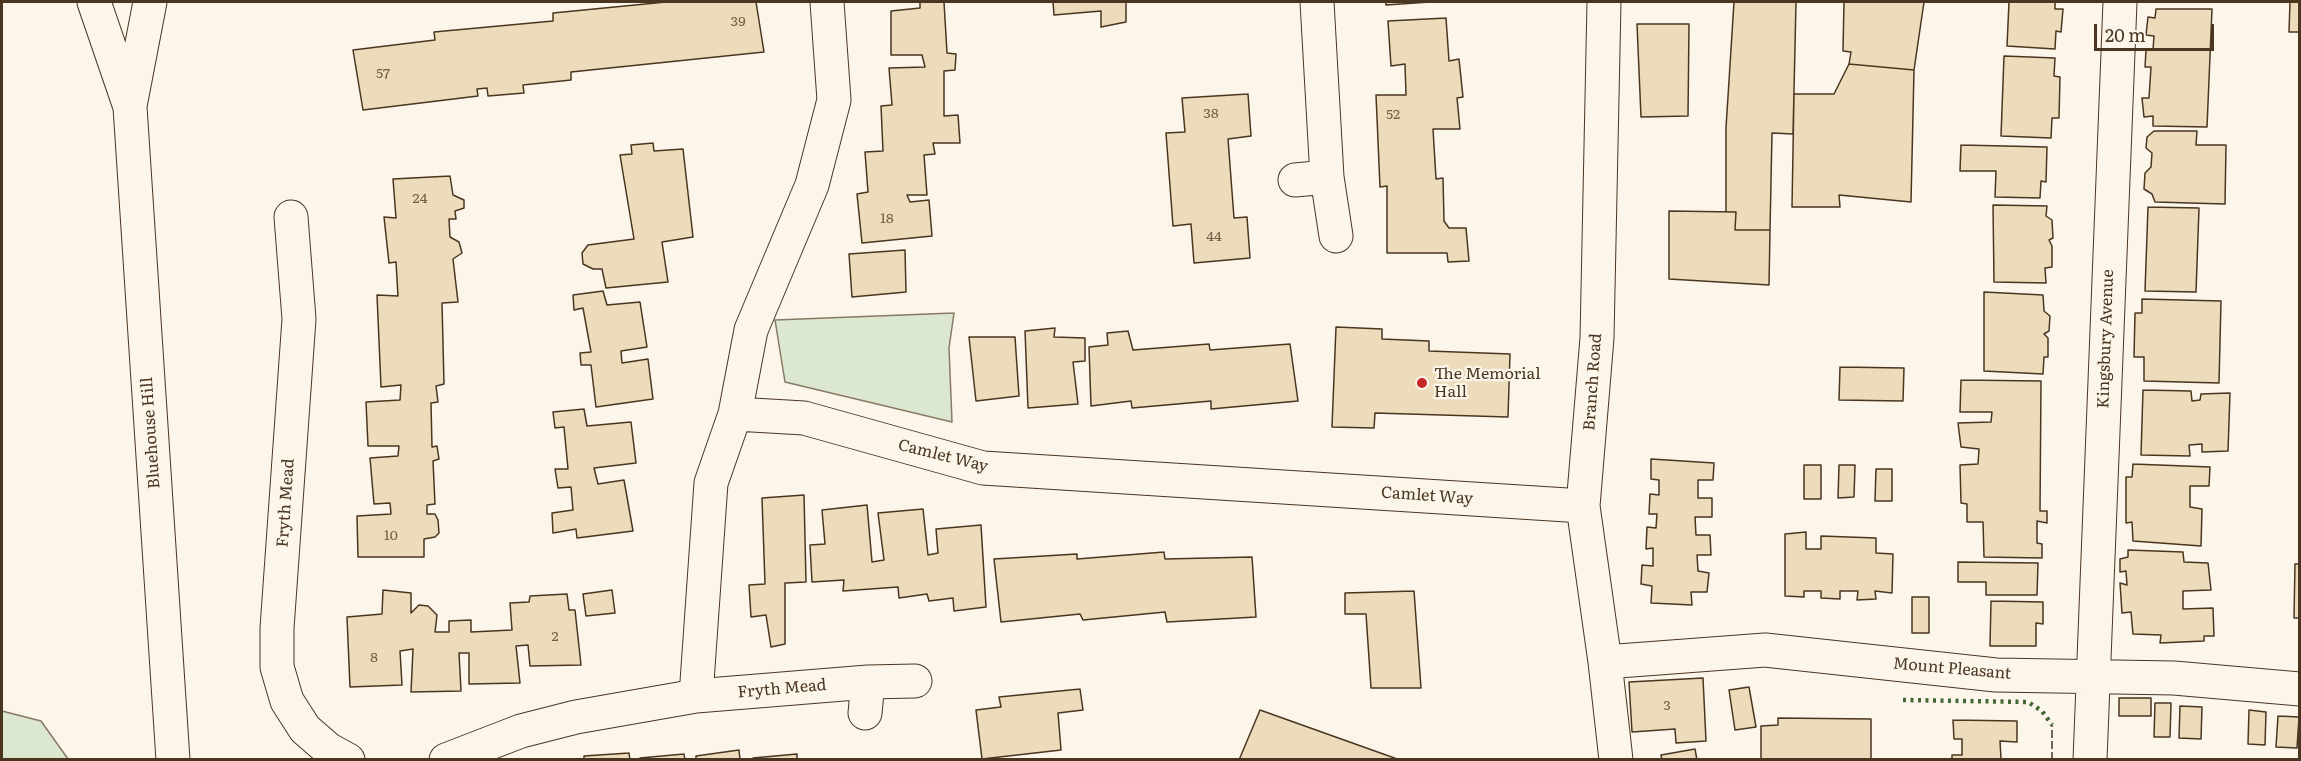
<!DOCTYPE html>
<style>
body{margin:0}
#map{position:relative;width:2301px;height:761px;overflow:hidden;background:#fbf6e9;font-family:Literata,serif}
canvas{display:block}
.frame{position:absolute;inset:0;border:3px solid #4a3520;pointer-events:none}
.scale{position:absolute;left:2094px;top:24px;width:120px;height:27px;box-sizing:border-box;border:3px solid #4a3520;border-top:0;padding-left:8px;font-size:18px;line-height:21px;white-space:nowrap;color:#4a3520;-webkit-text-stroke:4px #fbf6e9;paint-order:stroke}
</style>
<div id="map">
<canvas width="2301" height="761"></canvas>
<div class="frame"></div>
<div class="scale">20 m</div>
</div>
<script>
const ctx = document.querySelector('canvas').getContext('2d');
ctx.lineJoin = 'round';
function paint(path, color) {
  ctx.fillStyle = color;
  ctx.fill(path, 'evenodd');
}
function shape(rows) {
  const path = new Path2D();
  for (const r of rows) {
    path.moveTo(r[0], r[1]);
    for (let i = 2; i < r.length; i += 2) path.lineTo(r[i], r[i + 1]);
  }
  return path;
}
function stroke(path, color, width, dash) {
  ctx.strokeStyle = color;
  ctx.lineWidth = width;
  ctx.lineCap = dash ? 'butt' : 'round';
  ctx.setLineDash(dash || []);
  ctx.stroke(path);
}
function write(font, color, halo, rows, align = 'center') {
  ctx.font = font + ' Literata,serif';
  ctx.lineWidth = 4.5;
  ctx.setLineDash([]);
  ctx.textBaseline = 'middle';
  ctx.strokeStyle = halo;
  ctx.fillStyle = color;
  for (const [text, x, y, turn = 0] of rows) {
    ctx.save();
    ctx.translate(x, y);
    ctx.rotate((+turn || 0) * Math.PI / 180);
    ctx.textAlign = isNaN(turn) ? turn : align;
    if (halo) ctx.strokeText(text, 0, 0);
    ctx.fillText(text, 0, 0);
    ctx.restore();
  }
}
const green = shape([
 [954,313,949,348,952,422,785,382,775,320,954,313],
 [2,711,41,721,68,759,2,759,2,711]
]);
paint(green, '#dce7d0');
stroke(green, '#887966', 1.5);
const building = shape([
 [666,2,756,2,764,52,571,72,571,80,523,85,524,93,488,96,487,88,477,89,478,96,363,110,353,50,435,40,434,32,553,21,553,13,666,2],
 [920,2,944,2,947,53,956,54,955,70,944,71,944,116,958,115,960,143,933,143,935,154,924,155,927,195,907,195,910,202,929,200,932,236,862,243,857,194,868,192,865,152,883,151,881,106,892,105,889,68,925,67,922,55,891,55,891,11,920,8,920,2],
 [1053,2,1126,2,1126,22,1101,27,1101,11,1054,15,1053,2],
 [1386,2,1430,2,1386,5,1386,2],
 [1734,2,1796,2,1793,134,1772,133,1770,230,1735,230,1736,212,1726,212,1726,128,1734,2],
 [1844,2,1924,2,1914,70,1849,64,1851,52,1843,51,1844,2],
 [2009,2,2055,2,2055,9,2063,9,2061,32,2056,31,2055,49,2007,46,2009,2],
 [2290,2,2300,2,2300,32,2289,32,2290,2],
 [2156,9,2212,9,2207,127,2153,126,2153,116,2144,117,2142,98,2149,98,2151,67,2145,67,2146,50,2153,50,2154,36,2146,35,2148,17,2155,18,2156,9],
 [1446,18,1449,61,1459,59,1463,97,1457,98,1460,129,1433,129,1436,179,1443,178,1444,221,1449,228,1466,228,1469,261,1448,262,1447,253,1387,253,1387,186,1380,187,1376,95,1406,95,1405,64,1391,66,1388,21,1446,18],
 [1637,24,1689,24,1688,116,1641,117,1637,24],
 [2004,56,2055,58,2054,76,2060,77,2059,118,2052,118,2051,138,2001,136,2004,56],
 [1849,64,1914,70,1911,202,1839,195,1840,207,1792,207,1794,94,1834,94,1849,64],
 [1248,94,1251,136,1228,139,1234,218,1247,217,1250,258,1194,263,1191,224,1173,226,1166,133,1185,132,1182,98,1248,94],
 [2154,131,2197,131,2196,145,2226,145,2225,204,2155,202,2152,194,2144,189,2145,173,2151,167,2152,153,2146,148,2147,137,2154,131],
 [653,143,654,151,683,149,693,237,662,242,668,282,606,288,602,269,593,269,583,264,582,253,588,245,634,239,620,155,632,154,631,145,653,143],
 [1961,145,2047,147,2046,182,2041,181,2040,198,1995,197,1996,171,1960,171,1961,145],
 [450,176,453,195,464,200,464,208,455,211,456,219,449,219,450,237,459,242,462,253,453,259,458,302,442,303,444,384,436,386,438,402,431,403,432,447,437,446,439,459,433,461,435,504,427,505,427,514,435,514,438,520,439,533,435,537,424,539,424,557,358,557,357,516,391,514,390,503,374,504,370,458,398,456,399,446,368,446,366,402,400,400,401,385,381,387,377,295,398,296,396,262,389,263,384,217,396,218,393,179,450,176],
 [1993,205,2047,206,2046,216,2052,220,2053,238,2049,240,2052,246,2052,267,2045,268,2046,283,1994,282,1993,205],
 [2148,207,2199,208,2196,292,2145,291,2148,207],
 [1669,211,1736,212,1735,230,1770,230,1769,285,1669,279,1669,211],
 [905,250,906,292,852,297,849,254,905,250],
 [603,291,607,305,640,302,647,347,621,351,622,363,648,359,653,399,596,407,591,365,581,365,580,353,591,352,583,308,574,310,573,295,603,291],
 [1984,292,2043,295,2044,311,2050,316,2049,331,2044,334,2048,338,2048,357,2044,357,2043,374,1984,371,1984,292],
 [2142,299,2221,301,2219,383,2144,381,2144,357,2134,357,2135,313,2142,313,2142,299],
 [1336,327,1382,329,1382,339,1429,341,1429,351,1510,354,1508,417,1375,413,1374,428,1332,427,1336,327],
 [1055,328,1054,337,1085,338,1085,361,1073,362,1078,404,1028,408,1025,331,1055,328],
 [1128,331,1133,350,1209,344,1210,350,1290,344,1298,401,1211,409,1211,401,1132,408,1131,401,1091,406,1089,347,1108,345,1107,333,1128,331],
 [969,337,1015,337,1019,396,976,401,969,337],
 [1840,367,1904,368,1903,401,1839,400,1840,367],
 [1961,380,2041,381,2040,511,2047,511,2047,523,2037,521,2037,543,2042,544,2042,558,1984,557,1983,522,1967,522,1967,504,1961,503,1960,465,1978,464,1979,449,1961,447,1958,423,1991,422,1992,412,1960,412,1961,380],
 [2143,390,2191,391,2192,401,2200,400,2201,394,2230,393,2228,451,2202,452,2202,444,2189,445,2190,456,2141,455,2143,390],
 [584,409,587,426,631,422,636,463,594,468,598,484,624,480,633,531,577,538,576,529,553,533,552,513,573,510,571,487,558,488,555,469,568,469,564,427,555,428,553,412,584,409],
 [1651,459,1714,463,1713,480,1698,480,1698,498,1712,498,1712,517,1695,517,1696,535,1710,535,1711,555,1697,555,1698,571,1709,573,1707,592,1691,592,1692,605,1651,603,1652,586,1641,584,1642,565,1653,566,1653,548,1646,549,1647,527,1656,528,1657,514,1649,514,1650,494,1659,495,1659,480,1651,479,1651,459],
 [2133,464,2210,467,2209,486,2190,486,2190,507,2202,509,2201,546,2133,541,2132,522,2126,523,2126,477,2132,477,2133,464],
 [1804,465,1821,465,1821,499,1804,499,1804,465],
 [1839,465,1855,465,1854,497,1838,498,1839,465],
 [1876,469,1892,469,1892,501,1875,501,1876,469],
 [804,495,806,582,785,583,785,644,771,647,766,615,751,617,749,585,765,584,762,498,804,495],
 [867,505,872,562,884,560,878,513,923,509,928,555,938,553,936,529,981,525,986,607,954,611,953,598,929,601,927,594,899,598,898,587,843,591,844,580,812,582,810,545,825,544,822,510,867,505],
 [1806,532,1806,549,1821,549,1821,536,1876,538,1876,553,1893,554,1892,593,1875,591,1876,599,1857,600,1858,591,1840,591,1840,599,1821,598,1821,591,1804,591,1804,597,1785,596,1785,534,1806,532],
 [2128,550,2183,552,2184,562,2208,563,2211,590,2183,591,2183,609,2213,608,2214,636,2204,636,2204,641,2160,643,2161,635,2133,634,2131,612,2122,613,2120,583,2127,585,2126,571,2120,572,2120,559,2128,557,2128,550],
 [1164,552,1165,559,1252,557,1256,617,1167,622,1165,612,1083,620,1080,614,1001,622,994,559,1077,554,1077,559,1164,552],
 [1958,562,2038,563,2037,595,1986,595,1986,582,1958,582,1958,562],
 [2295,564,2300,564,2300,618,2294,618,2295,564],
 [383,590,411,593,411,613,419,605,428,606,437,615,435,632,449,632,449,621,471,620,471,632,512,630,510,603,529,602,530,596,567,594,569,610,575,610,581,665,530,666,528,645,516,646,520,683,469,684,469,653,459,653,461,691,411,692,413,649,400,651,402,685,350,687,347,617,382,614,383,590],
 [612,590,615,613,586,616,583,594,612,590],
 [1414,591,1421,688,1371,688,1366,614,1345,614,1345,593,1414,591],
 [1912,597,1929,597,1929,633,1912,633,1912,597],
 [1991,601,2043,602,2043,624,2036,623,2036,646,1990,646,1991,601],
 [1703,678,1706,741,1676,743,1675,729,1632,732,1629,682,1703,678],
 [1749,687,1756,727,1735,730,1729,690,1749,687],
 [1080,689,1083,710,1058,713,1061,750,982,759,976,710,1001,707,999,697,1080,689],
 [2119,698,2151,698,2151,716,2119,716,2119,698],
 [2155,703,2171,703,2170,737,2154,737,2155,703],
 [2180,706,2202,707,2201,739,2179,738,2180,706],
 [1260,710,1400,760,1239,760,1260,710],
 [2249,710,2266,712,2265,745,2248,744,2249,710],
 [2278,716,2299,717,2297,748,2276,747,2278,716],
 [1778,718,1871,719,1871,760,1761,760,1761,726,1778,725,1778,718],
 [1953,720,2017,721,2017,742,2000,741,2001,759,2015,760,1952,760,1952,755,1962,755,1962,739,1954,739,1953,720],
 [1695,749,1697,760,1662,760,1661,755,1695,749],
 [739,750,740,760,696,760,696,756,739,750],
 [629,753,630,760,584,760,584,756,629,753],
 [684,754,685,760,640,758,684,754],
 [797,754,797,760,753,760,753,758,797,754]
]);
paint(building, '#ecdcbc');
stroke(building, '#4a3520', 1.5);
const minor = shape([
 [827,2,834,100,812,185,751,330,735,414,804,418,983,468,1583,506],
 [1317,2,1327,177,1336,236],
 [1604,2,1597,338,1583,506,1605,662,1616,760],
 [1295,180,1327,177],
 [291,217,299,319,277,628,277,667,287,701,305,729,328,749,348,760],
 [1605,662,1765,650,1996,675,2174,678,2300,689],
 [696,696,711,483,735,414],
 [865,713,868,682],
 [446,760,521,731,576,717,696,696,868,682,915,681],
 [2090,760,2120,2]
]);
const primary = shape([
 [94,2,130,107,173,760],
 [130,106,150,2]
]);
stroke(minor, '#4a3520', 35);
stroke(primary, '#4a3520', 35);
stroke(minor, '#fbf6e9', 33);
stroke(primary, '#fbf6e9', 33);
stroke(shape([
 [1903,700,2028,702,2042,711,2052,725]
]), '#436837', 4.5, [3, 4.5]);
stroke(shape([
 [2052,760,2052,725]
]), '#4a3520', 1.5, [8, 3]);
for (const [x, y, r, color] of [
 [1422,383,6,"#c62828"]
]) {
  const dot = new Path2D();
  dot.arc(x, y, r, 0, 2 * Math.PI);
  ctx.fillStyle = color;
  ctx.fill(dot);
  stroke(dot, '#fbf6e9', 2);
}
write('14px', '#725f47', null, [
 ["39",738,22],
 ["57",383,74],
 ["38",1211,114],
 ["52",1393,115],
 ["24",420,199],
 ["18",887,219],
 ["44",1214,237],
 ["10",391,536],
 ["2",555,637],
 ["8",374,658],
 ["3",1667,706]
]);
write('16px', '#4a3520', '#fbf6e9', [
 ["Kingsbury Avenue",2106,339,-88],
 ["Branch Road",1593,382,-86],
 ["Bluehouse Hill",151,433,-94],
 ["Camlet Way",943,456,14],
 ["Camlet Way",1427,496,4],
 ["Fryth Mead",286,503,-86],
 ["Mount Pleasant",1952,669,5],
 ["Fryth Mead",782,689,-5]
]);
write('16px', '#4a3520', '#fbf6e9', [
 ["The Memorial",1434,374],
 ["Hall",1434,392]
], 'left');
</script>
